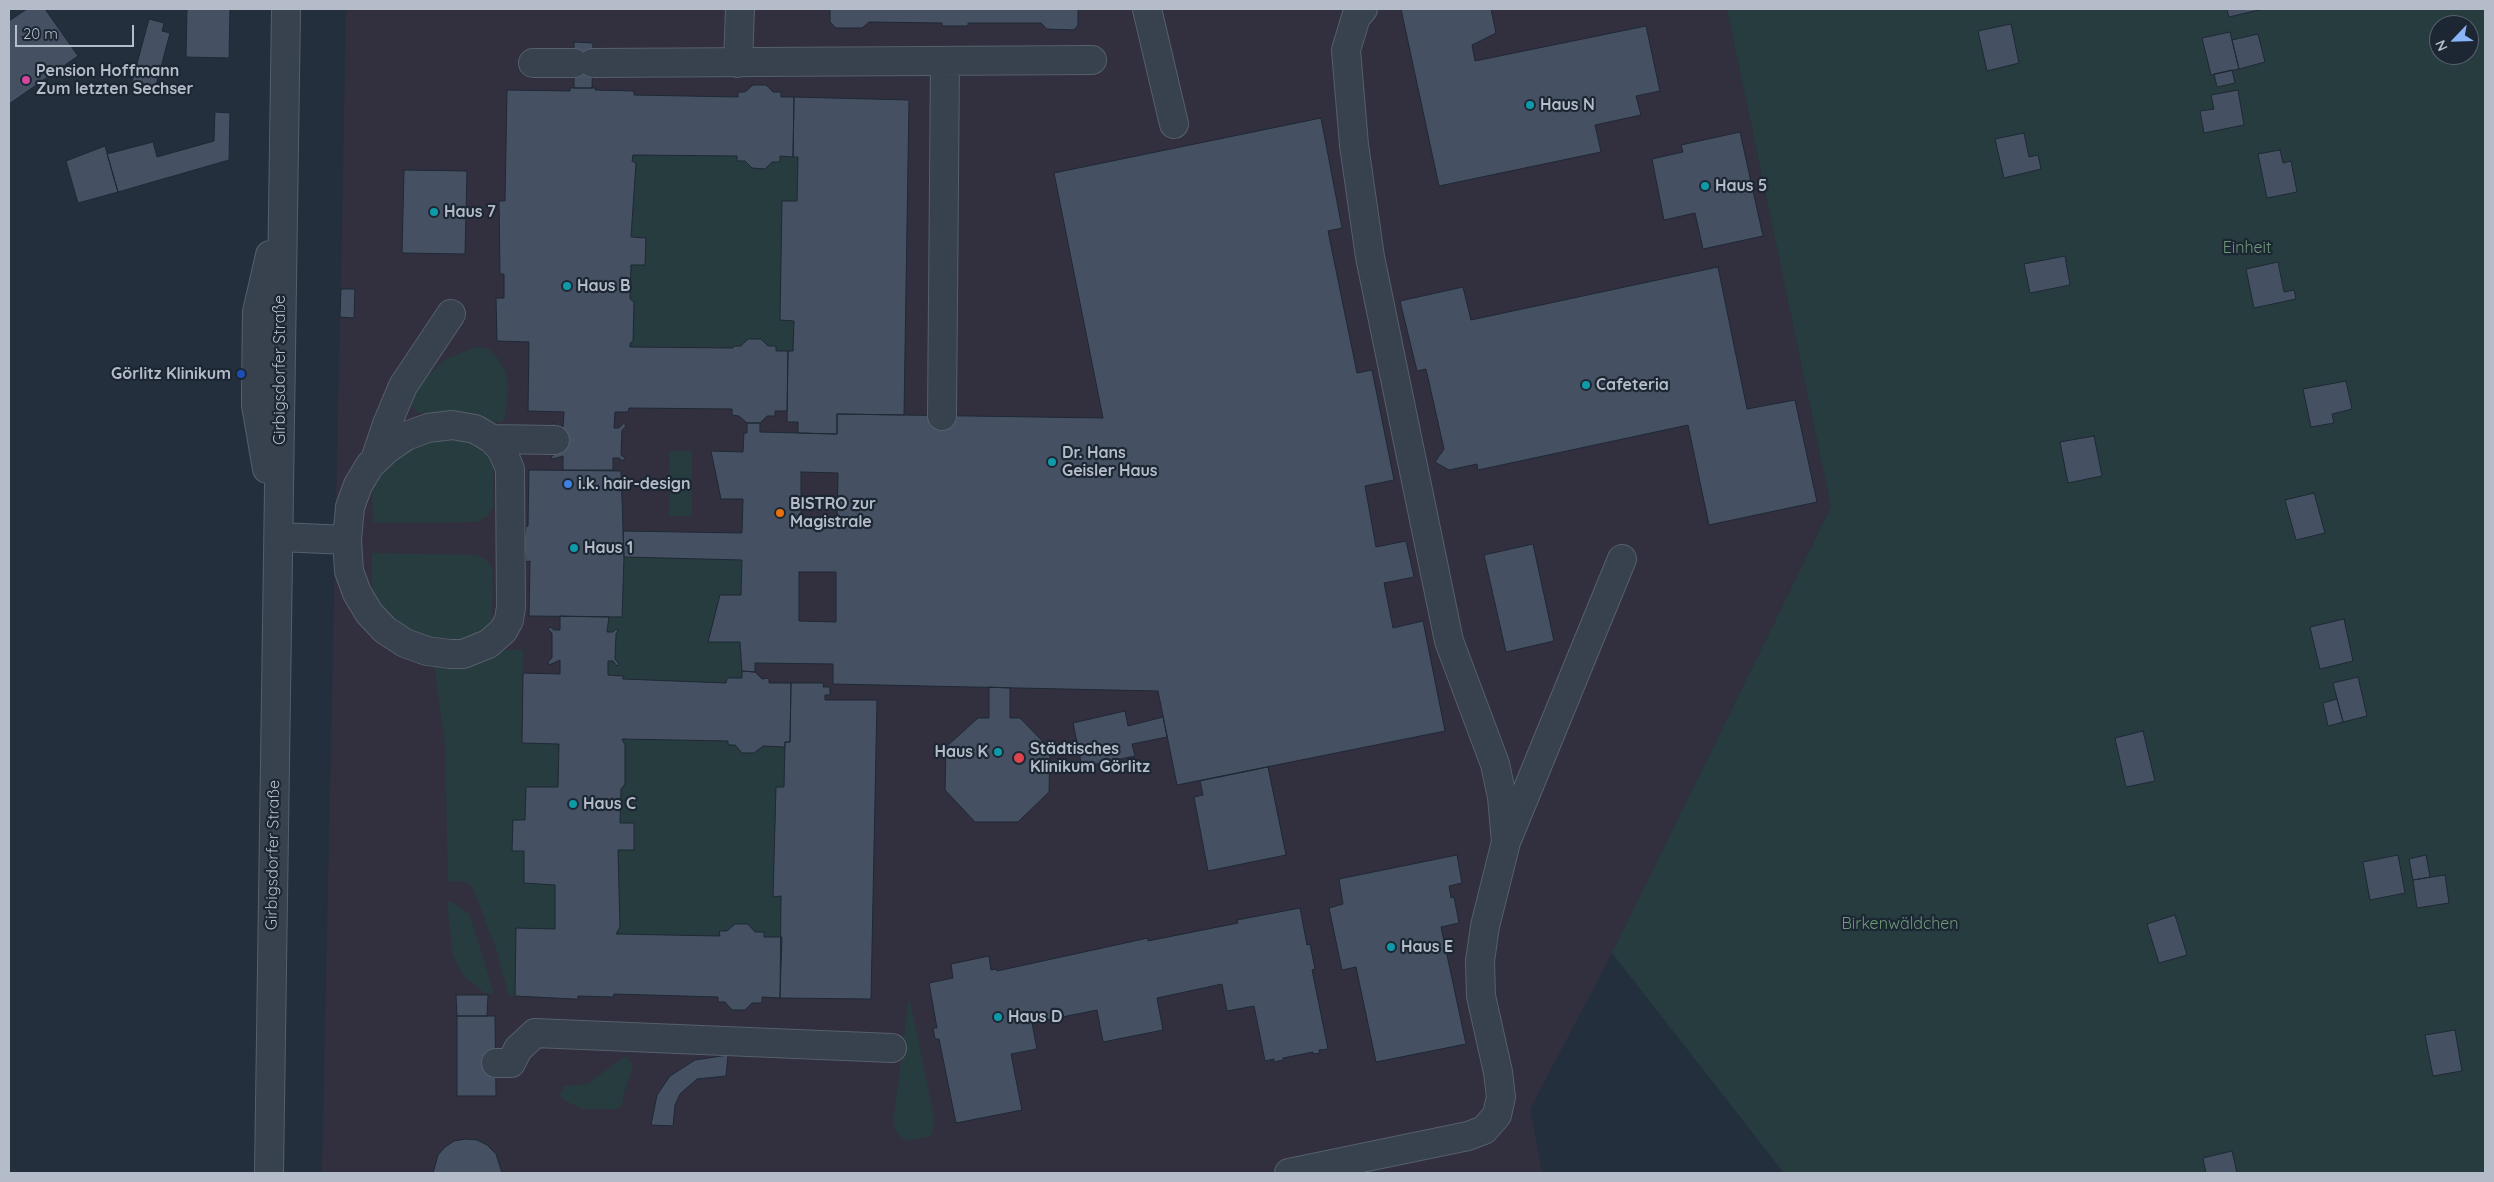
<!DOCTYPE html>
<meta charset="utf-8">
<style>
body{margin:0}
#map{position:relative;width:2494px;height:1182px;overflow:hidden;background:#242f3e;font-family:Quicksand,sans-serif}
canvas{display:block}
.frame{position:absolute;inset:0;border:10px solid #b4bcc9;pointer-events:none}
.north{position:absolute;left:2429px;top:15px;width:50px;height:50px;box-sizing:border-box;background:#1d2633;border:1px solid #59626f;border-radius:50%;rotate:246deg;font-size:14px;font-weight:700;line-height:20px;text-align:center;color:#b4bcc9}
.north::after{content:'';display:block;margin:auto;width:18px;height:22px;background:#8ab4f8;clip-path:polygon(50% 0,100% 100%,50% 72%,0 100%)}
.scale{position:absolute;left:15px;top:25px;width:119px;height:22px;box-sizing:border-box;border:2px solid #b4bcc9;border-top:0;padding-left:6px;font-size:15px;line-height:18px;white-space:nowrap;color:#b4bcc9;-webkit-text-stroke:4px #1d2633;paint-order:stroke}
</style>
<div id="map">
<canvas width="2494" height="1182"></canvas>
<div class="frame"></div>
<div class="north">N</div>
<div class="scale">20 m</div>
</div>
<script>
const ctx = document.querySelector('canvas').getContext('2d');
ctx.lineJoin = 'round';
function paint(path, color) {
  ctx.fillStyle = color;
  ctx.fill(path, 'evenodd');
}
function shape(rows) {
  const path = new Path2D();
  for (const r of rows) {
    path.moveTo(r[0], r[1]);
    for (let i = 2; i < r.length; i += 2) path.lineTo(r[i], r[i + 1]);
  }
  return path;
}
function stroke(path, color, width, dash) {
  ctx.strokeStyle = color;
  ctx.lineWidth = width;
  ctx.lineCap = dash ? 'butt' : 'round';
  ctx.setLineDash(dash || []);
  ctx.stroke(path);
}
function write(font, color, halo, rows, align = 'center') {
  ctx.font = font + ' Quicksand,sans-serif';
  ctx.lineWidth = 4.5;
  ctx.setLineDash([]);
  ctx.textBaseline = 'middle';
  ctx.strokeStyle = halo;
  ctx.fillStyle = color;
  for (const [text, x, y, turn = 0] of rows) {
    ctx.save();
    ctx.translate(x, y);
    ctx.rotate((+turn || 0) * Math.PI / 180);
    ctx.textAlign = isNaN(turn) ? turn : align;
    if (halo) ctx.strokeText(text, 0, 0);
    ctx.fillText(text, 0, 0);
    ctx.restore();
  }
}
paint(shape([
 [346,9,1727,9,1831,507,1612,953,1530,1109,1542,1173,322,1173,340,317,354,318,341,289]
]), '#32303f');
paint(shape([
 [1727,9,2485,9,2485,1173,1784,1173,1612,953,1831,507],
 [2439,25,2469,25,2469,55,2439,55],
 [633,155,737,156,737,161,745,161,752,168,765,169,780,156,798,157,797,201,782,201,780,320,794,321,793,351,734,346,733,348,630,347,630,343,633,341,634,302,630,299,631,265,645,264,646,238,631,237,636,163,632,161],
 [476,347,489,349,496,356,505,371,508,387,505,418,500,423,460,412,417,413,410,401,417,386,444,360],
 [461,434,493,455,493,507,488,516,476,522,373,523,372,477,408,442],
 [670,451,692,451,692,516,669,516],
 [372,553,476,555,488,561,493,571,492,622,485,632,460,643,408,634,372,599],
 [624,557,742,560,741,595,720,595,708,641,740,642,742,678,727,678,726,683,623,679,623,676,608,675,608,661,613,661,617,666,619,664,615,659,616,634,618,630,616,629,613,632,607,632,609,617],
 [489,650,523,650,522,743,559,744,558,787,526,787,525,820,513,820,512,851,524,851,524,883,555,885,555,929,516,928,515,996,509,996,496,949,472,886,464,882,448,881,445,744,433,658],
 [622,739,728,741,728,745,735,745,742,753,754,753,763,746,785,747,784,787,776,787,773,897,781,896,782,937,764,937,764,932,720,931,720,936,616,934,620,926,618,850,633,850,634,823,620,823,621,789,625,784,625,746],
 [449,901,467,912,471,919,494,994,484,993,463,975,453,955,447,904],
 [909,996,935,1122,931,1136,909,1141,900,1137,893,1124],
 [626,1056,632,1063,632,1069,623,1096,622,1105,618,1109,583,1109,565,1101,560,1095,564,1086,587,1084]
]), '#263c3f');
const building = shape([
 [27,9,45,9,78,56,9,104,9,21,27,9],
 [187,9,230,9,229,58,186,57,187,9],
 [830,9,1078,9,1078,25,1074,30,1047,29,1041,23,968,23,968,26,942,26,942,23,869,22,862,28,836,28,830,22,830,9],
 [1401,9,1491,9,1496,33,1472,45,1475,61,1646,26,1660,91,1636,96,1641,115,1595,125,1601,152,1439,186,1401,9],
 [2227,9,2263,9,2229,17,2227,9],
 [149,19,164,23,162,31,170,33,158,78,135,71,149,19],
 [2011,24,2019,63,1987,71,1978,31,2011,24],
 [2230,32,2239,69,2211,75,2202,38,2230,32],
 [2258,34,2265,62,2239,69,2232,40,2258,34],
 [574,42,593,43,592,88,574,88,574,42],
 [2232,70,2235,83,2217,87,2214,74,2232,70],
 [135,71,158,78,154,92,131,85,135,71],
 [753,85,766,85,773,92,781,92,781,97,794,97,793,157,780,156,780,162,772,162,765,169,752,168,745,161,737,161,737,156,633,155,632,161,636,163,631,237,646,238,645,265,631,265,630,299,634,302,633,341,630,343,630,347,733,348,734,346,741,346,748,339,761,339,768,346,776,346,776,351,788,351,787,411,775,411,775,416,767,416,760,423,747,423,739,416,732,415,732,409,629,408,628,412,615,412,614,428,619,428,624,423,626,426,622,430,621,455,625,458,623,461,619,458,613,458,613,470,563,470,563,456,553,459,551,457,555,454,555,429,552,425,553,423,557,426,563,427,564,412,528,411,529,342,497,341,496,298,504,298,504,274,500,274,499,201,505,201,507,90,570,91,570,88,596,88,595,90,634,91,634,95,738,97,738,92,745,92,753,85],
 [2238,90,2244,125,2204,133,2200,111,2214,109,2211,95,2238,90],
 [794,97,909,100,904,415,837,414,837,434,798,433,798,422,787,422,788,351,793,351,794,321,780,320,782,201,797,201,798,157,793,157,794,97],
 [215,112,230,113,229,160,118,192,107,154,153,142,157,157,214,141,215,112],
 [1321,118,1342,228,1328,231,1357,373,1372,370,1394,480,1365,486,1376,547,1406,541,1414,577,1384,583,1393,628,1423,621,1445,731,1177,785,1158,691,833,684,833,664,755,663,755,672,742,671,740,642,708,642,720,595,741,595,742,560,624,557,623,531,742,533,743,499,721,499,711,451,743,452,744,433,747,433,747,423,760,423,760,432,837,434,837,414,1103,418,1054,173,1321,118],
 [801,472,838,473,837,523,801,522,801,472],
 [799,572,836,572,836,622,799,621,799,572],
 [1740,132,1763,236,1703,249,1695,213,1664,220,1652,159,1683,152,1681,145,1740,132],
 [2024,133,2029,157,2038,155,2041,169,2004,178,1995,139,2024,133],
 [105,146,118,192,78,203,66,161,105,146],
 [2280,150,2283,163,2291,161,2297,192,2267,198,2258,154,2280,150],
 [404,170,467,171,465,254,402,253,404,170],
 [2065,256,2070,285,2030,293,2024,264,2065,256],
 [2278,262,2284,292,2294,290,2296,299,2254,308,2246,269,2278,262],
 [1718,267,1747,409,1795,400,1817,502,1709,525,1688,425,1478,470,1477,464,1449,470,1435,462,1444,449,1426,369,1417,371,1400,301,1463,287,1471,320,1718,267],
 [341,289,355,289,354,318,340,317,341,289],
 [2346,381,2352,409,2332,414,2334,423,2311,427,2303,389,2346,381],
 [2094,436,2102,476,2068,483,2060,442,2094,436],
 [529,470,621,471,624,557,622,617,529,616,530,561,526,562,524,543,526,526,528,526,529,470],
 [2314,493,2325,533,2296,540,2285,500,2314,493],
 [1533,544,1554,641,1506,652,1484,555,1533,544],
 [560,616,609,617,607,632,613,632,616,629,618,630,616,634,615,659,619,664,617,666,613,661,608,661,608,675,623,676,623,679,726,683,727,678,742,678,742,671,755,672,762,679,769,678,769,683,791,683,790,742,785,742,785,747,763,746,754,753,742,753,735,745,728,745,728,741,622,739,625,745,625,784,621,789,620,823,634,823,634,850,618,850,620,927,616,934,720,936,719,931,727,931,735,924,748,924,755,932,764,932,764,937,782,937,780,998,762,997,762,1003,752,1003,745,1010,732,1010,725,1002,718,1002,718,997,614,994,613,997,578,996,578,999,574,999,515,996,516,928,555,929,555,885,524,883,524,851,512,851,513,820,525,820,526,787,558,787,559,744,522,743,523,673,560,674,560,660,549,665,548,662,552,658,552,633,548,629,550,627,554,630,560,630,560,616],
 [2344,619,2353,661,2320,669,2310,627,2344,619],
 [2358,677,2367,716,2343,722,2333,683,2358,677],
 [791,683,824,683,823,687,830,687,830,695,825,695,825,700,877,700,871,999,780,998,781,896,773,897,776,787,784,787,785,742,790,742,791,683],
 [989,687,1010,688,1010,718,1020,718,1050,749,1049,792,1018,822,975,822,945,790,946,747,978,718,989,718,989,687],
 [2337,699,2343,722,2328,726,2323,703,2337,699],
 [1125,711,1128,726,1163,717,1167,737,1132,744,1135,756,1082,767,1073,723,1125,711],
 [2143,731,2155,781,2126,787,2115,738,2143,731],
 [1268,767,1286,855,1208,871,1194,797,1203,795,1200,781,1268,767],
 [1457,855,1462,883,1449,886,1451,898,1454,897,1459,923,1441,927,1466,1044,1376,1062,1356,967,1342,970,1329,908,1343,904,1339,879,1457,855],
 [2398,855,2405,893,2370,900,2363,862,2398,855],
 [2426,855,2430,877,2413,880,2409,859,2426,855],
 [2445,875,2449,903,2417,908,2413,880,2445,875],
 [1300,908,1307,945,1310,944,1315,969,1312,970,1328,1049,1319,1050,1320,1053,1313,1054,1313,1052,1283,1058,1283,1060,1274,1062,1274,1059,1265,1061,1254,1006,1227,1011,1222,984,1157,998,1163,1030,1103,1042,1097,1010,1032,1023,1037,1049,1011,1054,1022,1110,956,1123,939,1039,935,1039,933,1028,937,1028,929,983,953,978,951,964,989,956,991,970,997,969,997,971,1148,938,1148,941,1238,923,1237,920,1300,908],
 [2175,915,2187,955,2159,963,2147,924,2175,915],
 [456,995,488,995,487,1016,457,1016,456,995],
 [457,1016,495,1016,496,1096,457,1096,457,1016],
 [2455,1030,2462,1071,2433,1076,2425,1035,2455,1030],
 [728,1055,726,1076,697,1079,680,1094,675,1105,673,1126,651,1125,657,1095,670,1076,695,1060,728,1055],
 [466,1139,477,1140,487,1145,496,1154,502,1173,433,1173,438,1155,445,1147,454,1141,466,1139],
 [2232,1151,2237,1173,2206,1173,2203,1158,2232,1151]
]);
paint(building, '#455162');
stroke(building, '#1f2835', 1);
const minor = shape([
 [1147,9,1174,124],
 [1363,9,1356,17,1346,50,1354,145,1370,257,1449,641,1495,764,1502,797,1506,842],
 [533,63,574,63],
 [593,63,1092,60],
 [738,63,740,9],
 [942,416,945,62],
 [452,425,475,429,492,439,502,450,510,469,511,607,509,620,503,631,488,644,463,654,450,654,427,651,405,643,385,630,369,613,357,593,349,571,347,540,350,507,358,485,370,465,387,449,406,436,428,428,452,425],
 [492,439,555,440],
 [375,460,387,424,403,386,451,314],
 [267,469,256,405,256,392,257,312,270,255],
 [280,537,347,540],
 [496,1063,511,1063,518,1049,535,1033,892,1048],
 [269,1173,286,9],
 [1289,1173,1468,1136,1484,1130,1497,1115,1501,1097,1498,1072,1481,996,1480,961,1485,926,1506,842,1622,559]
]);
stroke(minor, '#565f6c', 30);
stroke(minor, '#38414e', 28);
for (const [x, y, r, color] of [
 [26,80,5,"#d1479c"],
 [1530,105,5,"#0f9aa8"],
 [1705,186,5,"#0f9aa8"],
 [434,212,5,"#0f9aa8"],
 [567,286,5,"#0f9aa8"],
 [241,374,5,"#1a4fb4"],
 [1586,385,5,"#0f9aa8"],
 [1052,462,5,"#0f9aa8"],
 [568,484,5,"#3f7fe0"],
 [780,513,5,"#e8710a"],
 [574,548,5,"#0f9aa8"],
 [998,752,5,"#0f9aa8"],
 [1019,758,6,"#e0444e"],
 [573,804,5,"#0f9aa8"],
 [1391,947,5,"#0f9aa8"],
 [998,1017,5,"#0f9aa8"]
]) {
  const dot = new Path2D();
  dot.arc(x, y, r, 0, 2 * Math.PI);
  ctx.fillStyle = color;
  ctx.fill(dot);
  stroke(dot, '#1d2633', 2);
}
write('bold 16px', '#b4bcc9', '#1d2633', [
 ["Pension Hoffmann",36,71],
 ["Zum letzten Sechser",36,89],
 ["Haus N",1540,105],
 ["Haus 5",1715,186],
 ["Haus 7",444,212],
 ["Haus B",577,286],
 ["Görlitz Klinikum",231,374,"right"],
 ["Cafeteria",1596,385],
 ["Dr. Hans",1062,453],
 ["Geisler Haus",1062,471],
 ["i.k. hair-design",578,484],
 ["BISTRO zur",790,504],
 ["Magistrale",790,522],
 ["Haus 1",584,548],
 ["Städtisches",1030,749],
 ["Klinikum Görlitz",1030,767],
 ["Haus K",988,752,"right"],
 ["Haus C",583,804],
 ["Haus E",1401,947],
 ["Haus D",1008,1017]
], 'left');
write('16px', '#6b9a76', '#1d2633', [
 ["Einheit",2247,248],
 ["Birkenwäldchen",1900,924]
]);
write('16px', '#b4bcc9', '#1d2633', [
 ["Girbigsdorfer Straße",280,370,-90],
 ["Girbigsdorfer Straße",273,855,-89]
]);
</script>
